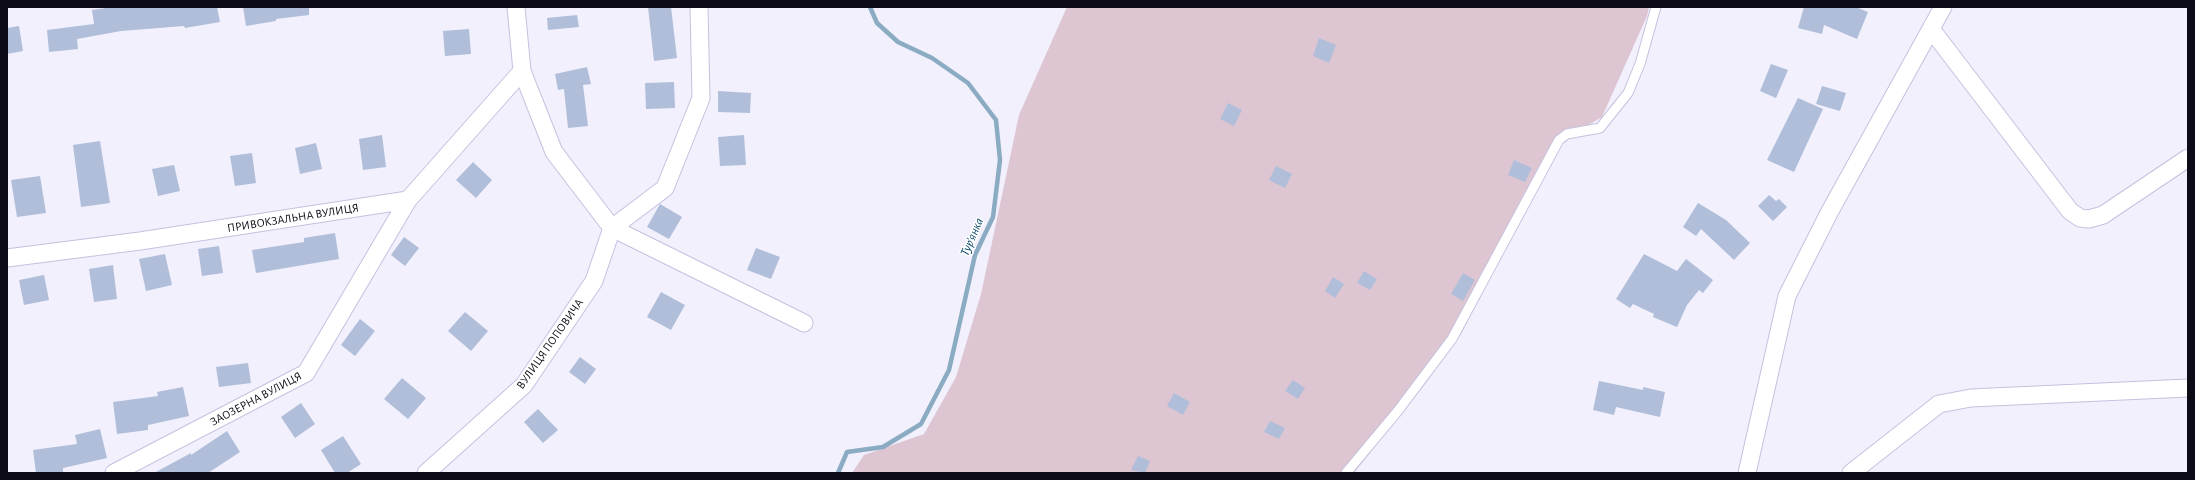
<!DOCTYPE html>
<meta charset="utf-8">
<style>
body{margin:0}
#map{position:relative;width:2195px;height:480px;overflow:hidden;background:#f1f0fc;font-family:"Alegreya Sans",sans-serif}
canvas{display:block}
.frame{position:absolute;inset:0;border:8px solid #0d0c16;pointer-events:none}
</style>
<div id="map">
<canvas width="2195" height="480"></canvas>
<div class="frame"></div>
</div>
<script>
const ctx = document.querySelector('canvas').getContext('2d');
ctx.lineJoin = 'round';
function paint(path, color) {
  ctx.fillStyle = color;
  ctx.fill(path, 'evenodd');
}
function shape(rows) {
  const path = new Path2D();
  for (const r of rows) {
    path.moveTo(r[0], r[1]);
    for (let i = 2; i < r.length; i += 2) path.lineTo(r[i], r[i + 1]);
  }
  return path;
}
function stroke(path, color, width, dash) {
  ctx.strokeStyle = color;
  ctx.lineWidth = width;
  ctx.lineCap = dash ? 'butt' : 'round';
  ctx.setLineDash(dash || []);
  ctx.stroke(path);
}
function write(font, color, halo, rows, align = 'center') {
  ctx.font = font + ' "Alegreya Sans",sans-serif';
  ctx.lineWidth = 3;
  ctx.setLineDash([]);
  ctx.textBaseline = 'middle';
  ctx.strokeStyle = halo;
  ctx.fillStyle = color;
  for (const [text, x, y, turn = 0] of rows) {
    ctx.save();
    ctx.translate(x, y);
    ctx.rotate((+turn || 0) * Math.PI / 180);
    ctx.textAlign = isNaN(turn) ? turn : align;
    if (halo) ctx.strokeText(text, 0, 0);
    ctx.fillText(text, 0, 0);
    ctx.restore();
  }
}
paint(shape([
 [1067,7,1649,7,1647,16,1602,117,1563,140,1461,334,1426,383,1354,473,852,473,864,455,924,434,956,377,981,294,1019,115]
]), '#ddc6d2');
stroke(shape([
 [838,473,847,452,883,447,921,424,949,370,975,255,993,217,1000,160,996,120,968,83,932,58,898,42,877,23,870,7]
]), '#8aabc2', 4.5);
paint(shape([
 [113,7,217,7,220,22,185,28,184,26,121,31,77,39,78,49,49,52,47,30,94,24,92,10],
 [243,7,309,7,309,15,276,19,276,21,246,26],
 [648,7,671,7,677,58,654,61],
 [1804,7,1856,7,1868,12,1857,39,1824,25,1822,34,1798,28],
 [577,15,579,27,548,30,547,18],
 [19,26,23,51,7,54,7,28],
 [469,29,471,54,445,56,443,31],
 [1319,38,1336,45,1329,63,1313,56],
 [1771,64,1788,70,1776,98,1760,91],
 [587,67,591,84,583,85,588,126,568,128,564,89,558,90,555,74],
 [674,82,675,108,646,109,645,83],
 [1822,86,1846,93,1840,111,1816,104],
 [718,91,751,93,750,113,718,112],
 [1798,98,1823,109,1794,172,1767,160],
 [1228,103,1242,110,1234,126,1220,119],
 [382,135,386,167,363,170,359,139],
 [744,135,746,165,720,166,718,137],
 [100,141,110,203,81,207,73,145],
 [316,143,322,169,300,174,295,148],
 [252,153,256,183,235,186,230,156],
 [1514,160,1532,168,1525,182,1508,175],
 [473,162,492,180,476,198,456,180],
 [174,165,180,191,158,196,152,169],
 [1276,166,1292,174,1285,188,1269,180],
 [40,176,46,213,17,217,11,180],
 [1769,195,1776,201,1779,199,1787,207,1773,221,1758,206],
 [1698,203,1726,220,1750,243,1734,260,1701,229,1696,236,1683,227],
 [660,204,682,217,669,239,647,227],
 [335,233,339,259,256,273,252,250,304,242,304,238],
 [404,237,419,248,405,266,391,255],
 [219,246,223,273,202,276,198,249],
 [756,248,780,257,771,279,747,270],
 [165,254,172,285,146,291,139,259],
 [1644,254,1677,271,1686,259,1713,280,1703,293,1699,290,1687,305,1677,327,1653,317,1654,314,1633,304,1630,308,1616,299],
 [113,265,117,299,94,302,89,269],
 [1364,271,1377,279,1370,290,1357,283],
 [1463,273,1475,280,1463,301,1451,294],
 [44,275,49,300,24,305,19,280],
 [1333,277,1344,284,1335,298,1325,291],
 [661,292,685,305,671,330,647,317],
 [465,312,488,331,471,351,448,331],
 [360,319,375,331,355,356,341,345],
 [580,357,596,369,585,384,569,372],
 [248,363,251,383,219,387,216,367],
 [402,378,426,398,408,419,384,399],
 [1293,380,1305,388,1298,399,1285,391],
 [1599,381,1643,390,1643,387,1665,392,1660,417,1616,407,1614,415,1593,410],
 [183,387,189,416,148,425,148,430,117,434,113,402,158,396,157,392],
 [1174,393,1190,402,1183,415,1167,406],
 [301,403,315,424,295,438,281,417],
 [538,409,558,430,543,443,524,422],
 [1270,421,1285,428,1279,439,1264,432],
 [100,429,107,458,63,468,63,473,36,473,33,450,77,444,75,435],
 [227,431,240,452,208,473,154,473,191,453,191,455],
 [343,436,361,464,347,473,335,473,321,450],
 [1138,456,1150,461,1145,473,1131,470]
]), '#b1bed9');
const service = shape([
 [1346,473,1397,412,1452,339,1559,140,1567,134,1600,128,1628,93,1640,64,1656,7]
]);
const minor = shape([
 [516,7,522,71,554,152,612,228,804,323],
 [1931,29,2070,211,2080,218,2089,219,2103,215,2188,158],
 [612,228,665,188,701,98,699,7],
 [7,258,140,241,408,200,522,71],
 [114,473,306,373,408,200],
 [426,473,524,385,594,281,612,228],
 [1747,473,1787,296,1830,211,1943,7],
 [1851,473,1939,404,1971,398,2188,388]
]);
stroke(service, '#c5c1df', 11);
stroke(minor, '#c5c1df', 19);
stroke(service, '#fff', 9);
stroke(minor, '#fff', 17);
write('12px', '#0d0c16', '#fff', [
 ["ПРИВОКЗАЛЬНА ВУЛИЦЯ",293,218,-9],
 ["ВУЛИЦЯ ПОПОВИЧА",550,344,-55],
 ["ЗАОЗЕРНА ВУЛИЦЯ",256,399,-28]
]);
write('italic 13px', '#084566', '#fff', [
 ["Тур'янка",972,237,-67]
]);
</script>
